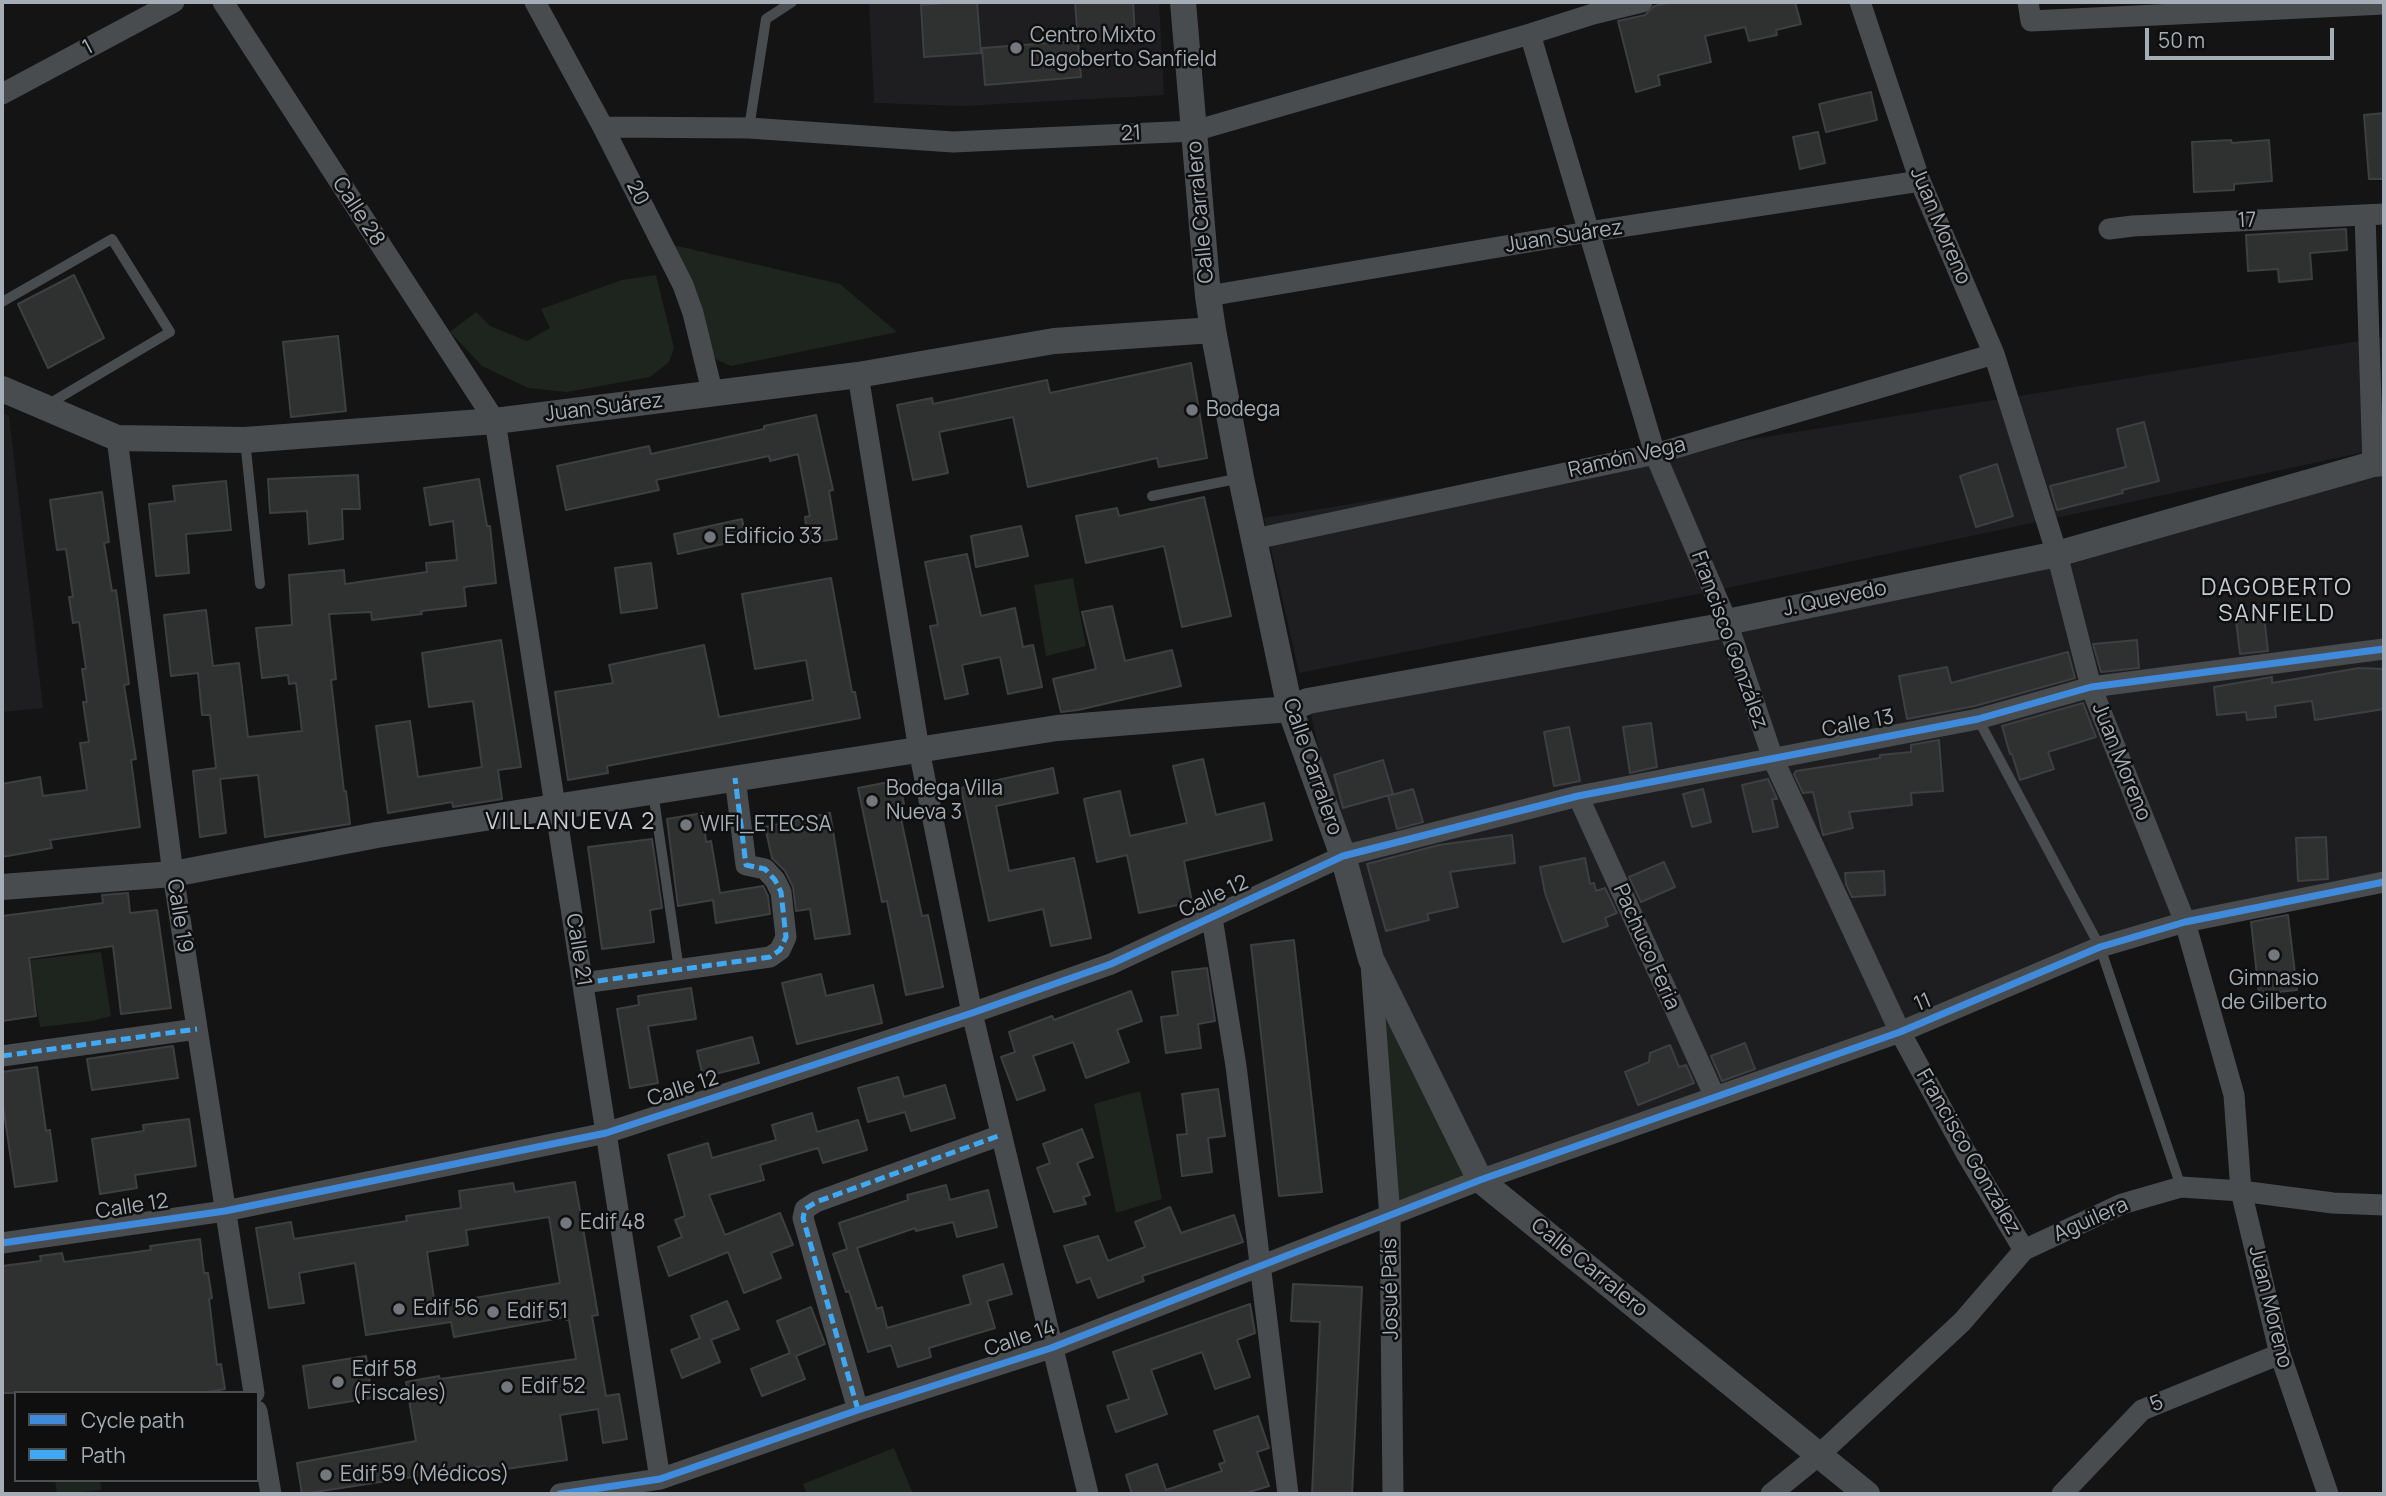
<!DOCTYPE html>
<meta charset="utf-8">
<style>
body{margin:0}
#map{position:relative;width:2386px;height:1496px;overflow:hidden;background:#141415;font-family:Manrope,sans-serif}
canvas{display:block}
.frame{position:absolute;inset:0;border:4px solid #a5aeb6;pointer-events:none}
.legend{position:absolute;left:14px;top:1391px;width:245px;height:91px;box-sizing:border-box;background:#0f0f10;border:2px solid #4b4f52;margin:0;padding:9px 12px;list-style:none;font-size:21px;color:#a5aeb6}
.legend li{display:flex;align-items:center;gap:14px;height:35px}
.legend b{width:35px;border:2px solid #4b4f52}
.scale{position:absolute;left:2145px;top:28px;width:189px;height:32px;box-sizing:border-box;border:4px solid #a5aeb6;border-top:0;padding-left:9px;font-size:21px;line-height:24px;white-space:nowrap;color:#a5aeb6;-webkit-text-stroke:5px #0f0f10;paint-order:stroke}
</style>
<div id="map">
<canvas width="2386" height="1496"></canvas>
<div class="frame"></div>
<ul class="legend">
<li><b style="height:9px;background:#408adc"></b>Cycle path</li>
<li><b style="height:9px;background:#3fa9f5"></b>Path</li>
</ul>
<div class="scale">50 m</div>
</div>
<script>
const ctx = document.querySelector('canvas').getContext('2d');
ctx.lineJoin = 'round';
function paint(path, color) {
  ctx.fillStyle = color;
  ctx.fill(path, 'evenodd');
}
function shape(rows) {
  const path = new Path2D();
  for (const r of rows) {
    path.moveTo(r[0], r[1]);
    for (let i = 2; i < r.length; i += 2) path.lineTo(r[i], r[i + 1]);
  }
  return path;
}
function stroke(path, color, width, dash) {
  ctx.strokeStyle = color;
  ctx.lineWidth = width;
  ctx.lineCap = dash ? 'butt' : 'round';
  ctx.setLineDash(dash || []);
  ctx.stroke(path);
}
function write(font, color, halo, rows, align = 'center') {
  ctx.font = font + ' Manrope,sans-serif';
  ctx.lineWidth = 5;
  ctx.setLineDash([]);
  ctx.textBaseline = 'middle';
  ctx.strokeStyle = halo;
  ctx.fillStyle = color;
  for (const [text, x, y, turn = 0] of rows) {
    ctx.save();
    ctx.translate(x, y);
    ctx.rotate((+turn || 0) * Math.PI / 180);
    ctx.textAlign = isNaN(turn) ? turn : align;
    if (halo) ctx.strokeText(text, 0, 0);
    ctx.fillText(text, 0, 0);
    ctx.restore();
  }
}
paint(shape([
 [869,2,1159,2,1164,95,964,106,874,103],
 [2384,337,2384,448,1713,591,1299,673,1264,518],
 [2,413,9,416,43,708,2,712],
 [2384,463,2384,882,2185,922,1480,1180,1371,959,1343,856,1308,701,1716,627]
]), '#1e1e20');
paint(shape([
 [673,245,840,284,897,332,731,366,717,360,710,352],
 [656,275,674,348,669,362,650,377,567,392,528,388,482,366,450,332,476,312,490,326,527,341,550,328,541,309,622,280],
 [1073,578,1086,646,1046,656,1034,585],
 [101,952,111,1016,92,1021,40,1027,29,960],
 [1371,959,1480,1180,1390,1217],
 [1140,1091,1162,1199,1116,1213,1094,1104],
 [894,1448,913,1494,807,1494,803,1484],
 [55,1480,100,1480,101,1490,57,1494]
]), '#1e251f');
const building = shape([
 [956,2,977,2,981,53,924,57,921,5,956,2],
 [1075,2,1133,2,1135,36,1078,41,1075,2],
 [1673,2,1795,2,1801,24,1776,30,1777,35,1749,41,1745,27,1705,36,1711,62,1658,75,1660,85,1636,92,1618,21,1645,15,1654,6,1673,2],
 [1078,41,1081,77,985,85,982,48,1078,41],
 [1871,92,1877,120,1826,132,1819,104,1871,92],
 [2384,113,2384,179,2369,179,2364,115,2384,113],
 [1818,132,1825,163,1800,169,1793,137,1818,132],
 [2231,140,2232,143,2269,140,2272,181,2234,184,2234,190,2194,192,2192,142,2231,140],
 [2346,229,2347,250,2310,253,2312,279,2279,282,2278,269,2248,271,2246,235,2346,229],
 [74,275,104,338,48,368,18,304,74,275],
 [338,336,346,411,291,417,283,342,338,336],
 [1191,363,1207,458,1159,467,1157,458,1028,487,1013,417,939,432,948,473,913,480,897,405,932,398,933,404,1047,380,1050,393,1191,363],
 [816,415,833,490,829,491,837,539,808,543,805,517,810,516,798,454,770,461,769,456,656,480,659,490,566,510,557,466,649,446,651,454,764,429,764,426,816,415],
 [2144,422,2159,481,2122,490,2123,493,2057,510,2050,486,2126,467,2117,429,2144,422],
 [1997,464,2013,516,1976,527,1960,476,1997,464],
 [358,475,360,509,342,509,343,539,309,544,307,511,270,513,268,479,358,475],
 [479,479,487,526,490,526,496,583,464,587,466,606,421,611,422,614,372,620,371,612,329,614,336,679,331,680,344,791,346,791,350,824,265,837,258,775,220,779,226,833,200,837,193,771,216,768,210,715,202,715,198,673,171,676,164,615,206,610,213,666,239,663,248,737,302,731,296,683,289,684,288,675,262,678,256,628,292,625,289,575,344,570,345,584,427,572,426,563,457,560,453,521,430,525,424,488,479,479],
 [226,481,231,530,186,534,189,573,156,576,149,504,175,501,173,486,226,481],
 [102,492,109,542,104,543,112,591,116,590,129,684,124,685,136,759,131,760,140,827,50,840,52,848,2,857,2,784,40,777,43,796,87,790,80,743,89,742,83,702,87,702,82,669,86,669,79,622,73,623,69,597,73,597,66,549,57,550,50,500,102,492],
 [1204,497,1231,616,1182,627,1164,546,1086,563,1076,516,1117,508,1119,516,1204,497],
 [742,519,746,539,678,554,674,534,742,519],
 [1021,526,1028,556,976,567,971,536,1021,526],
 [967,554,981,616,1015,608,1023,647,1033,645,1042,687,1008,694,1000,657,962,665,968,694,945,699,930,626,938,625,925,562,967,554],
 [651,563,657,608,621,613,615,568,651,563],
 [831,578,852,692,855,692,860,718,607,766,608,773,568,780,555,692,613,683,609,665,704,645,719,717,813,700,806,660,755,669,742,594,831,578],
 [1112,606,1125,661,1172,650,1181,686,1078,710,1061,712,1053,679,1096,669,1082,612,1112,606],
 [2264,616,2268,651,2240,654,2236,620,2264,616],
 [501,640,521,767,498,770,502,799,453,807,452,802,388,813,376,726,410,721,418,777,482,767,473,701,429,707,422,653,501,640],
 [2137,640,2139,668,2101,672,2093,644,2137,640],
 [2068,652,2075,678,1975,706,1907,719,1899,676,1947,667,1951,683,2068,652],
 [2359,668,2384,669,2384,709,2315,720,2312,701,2275,706,2276,717,2247,720,2246,712,2217,715,2214,687,2272,677,2272,683,2359,668],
 [2083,703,2096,737,2048,752,2054,769,2020,780,2012,754,2010,754,2002,726,2083,703],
 [1651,723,1657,767,1630,773,1623,727,1651,723],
 [1569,727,1580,781,1554,786,1544,732,1569,727],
 [1939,740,1943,791,1911,793,1912,805,1849,812,1853,828,1823,835,1813,792,1803,793,1794,774,1796,771,1880,758,1880,755,1911,752,1911,745,1939,740],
 [1203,759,1216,815,1264,803,1272,840,1184,861,1192,902,1139,913,1127,855,1097,862,1084,799,1120,791,1130,836,1187,823,1173,766,1203,759],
 [1383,760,1393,794,1343,808,1334,775,1383,760],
 [1053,768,1058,793,996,806,1009,871,1074,858,1091,938,1051,946,1043,909,989,921,961,788,1053,768],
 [1768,779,1777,799,1772,799,1778,827,1753,832,1742,785,1768,779],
 [899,780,904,804,898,805,922,916,928,915,943,987,906,995,887,901,882,902,858,788,899,780],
 [1413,789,1423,822,1397,829,1388,796,1413,789],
 [1703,789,1711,822,1692,827,1683,794,1703,789],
 [703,813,706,842,711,841,720,893,763,886,768,896,770,914,716,923,713,900,678,906,667,819,703,813],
 [830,813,850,934,815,939,810,909,796,911,793,887,785,871,772,858,765,827,830,813],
 [1512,835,1515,863,1450,872,1458,907,1427,914,1429,920,1386,931,1367,864,1439,845,1512,835],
 [2326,837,2328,879,2298,881,2296,838,2326,837],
 [652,839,662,908,650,910,654,942,602,949,588,847,652,839],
 [1585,858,1590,884,1594,883,1596,891,1605,888,1617,913,1605,918,1608,926,1563,942,1545,893,1540,867,1585,858],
 [1664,862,1675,887,1641,902,1629,877,1664,862],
 [1884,871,1885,895,1852,897,1846,884,1845,873,1884,871],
 [128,893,130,913,157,910,171,1008,121,1014,113,946,29,958,36,1016,2,1021,2,916,103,903,102,895,128,893],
 [2288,915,2297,990,2259,994,2251,922,2288,915],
 [1294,940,1322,1192,1279,1196,1251,945,1294,940],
 [1207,968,1215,1021,1198,1024,1201,1048,1166,1053,1161,1017,1178,1015,1172,972,1207,968],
 [821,974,826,996,873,985,882,1023,797,1044,782,983,821,974],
 [691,988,696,1019,648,1026,658,1083,630,1088,617,1009,639,1005,638,996,691,988],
 [1131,991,1142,1021,1117,1030,1129,1062,1086,1078,1073,1042,1033,1056,1045,1090,1017,1100,1001,1057,1015,1052,1009,1032,1052,1016,1054,1020,1131,991],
 [752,1037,759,1063,703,1077,697,1051,752,1037],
 [1745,1043,1755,1069,1722,1081,1711,1056,1745,1043],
 [1670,1045,1679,1067,1686,1065,1694,1083,1638,1105,1625,1072,1649,1062,1650,1053,1670,1045],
 [173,1046,178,1078,92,1090,87,1059,173,1046],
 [37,1067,46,1131,50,1130,57,1181,15,1187,2,1099,2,1072,37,1067],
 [898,1077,904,1097,945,1085,955,1118,911,1131,905,1112,868,1122,858,1088,898,1077],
 [1218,1089,1225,1136,1208,1138,1212,1172,1182,1176,1177,1135,1187,1134,1182,1094,1218,1089],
 [812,1113,817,1132,858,1120,867,1150,823,1163,818,1148,760,1165,764,1180,709,1195,725,1235,780,1213,793,1245,771,1253,781,1278,744,1293,728,1252,669,1276,658,1247,682,1237,675,1220,685,1216,668,1155,708,1143,712,1158,776,1140,772,1125,812,1113],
 [189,1119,196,1166,135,1175,137,1188,100,1194,92,1139,144,1131,143,1125,189,1119],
 [1082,1129,1093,1157,1077,1163,1090,1195,1083,1197,1086,1204,1054,1212,1037,1168,1050,1163,1043,1144,1082,1129],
 [575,1182,598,1315,592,1316,606,1396,619,1394,627,1439,603,1443,598,1409,560,1415,567,1460,486,1472,485,1466,302,1494,297,1463,416,1441,406,1382,439,1376,440,1379,576,1359,569,1320,566,1320,566,1317,454,1337,451,1322,366,1335,355,1263,299,1273,304,1303,269,1308,256,1228,291,1222,294,1239,407,1221,406,1216,461,1208,459,1191,513,1183,515,1192,575,1182],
 [549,1217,560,1283,435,1305,427,1252,468,1245,466,1230,549,1217],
 [946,1185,950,1200,988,1190,997,1227,957,1237,953,1222,916,1231,915,1228,857,1248,877,1309,882,1307,887,1328,971,1304,963,1276,1003,1264,1012,1294,987,1301,995,1328,929,1348,931,1357,898,1367,891,1345,868,1352,849,1291,846,1292,833,1254,847,1249,839,1223,908,1200,907,1195,946,1185],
 [1170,1207,1181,1233,1234,1215,1243,1242,1142,1276,1144,1281,1098,1298,1090,1278,1077,1283,1064,1246,1098,1236,1108,1261,1145,1247,1135,1222,1170,1207],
 [200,1239,204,1273,208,1273,212,1298,209,1299,217,1365,221,1364,225,1389,201,1393,2,1393,2,1266,41,1261,40,1256,62,1253,64,1262,151,1250,150,1246,200,1239],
 [1293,1284,1362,1287,1352,1494,1312,1494,1320,1322,1291,1321,1293,1284],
 [727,1301,739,1329,711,1340,720,1362,682,1378,671,1350,700,1338,691,1316,727,1301],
 [1250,1304,1255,1333,1237,1340,1250,1377,1215,1389,1202,1352,1151,1370,1167,1414,1116,1432,1107,1406,1129,1399,1113,1352,1250,1304],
 [811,1307,825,1344,796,1356,805,1379,762,1396,751,1369,790,1353,777,1321,811,1307],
 [366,1356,372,1398,309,1408,303,1366,366,1356],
 [1258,1416,1269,1448,1257,1452,1269,1486,1243,1494,1132,1494,1126,1475,1157,1464,1166,1490,1222,1471,1219,1464,1225,1462,1214,1431,1258,1416]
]);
paint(building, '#2f3030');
stroke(building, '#3d3f41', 2);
stroke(shape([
 [749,128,766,19,792,2],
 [2,302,112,239,170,332,47,405],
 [245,440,260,584],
 [1152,496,1241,478],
 [1978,719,2100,947,2181,1187],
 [653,792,679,970]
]), '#494c4e', 10);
stroke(shape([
 [223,2,495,421,660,1479],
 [535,2,603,127,683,285,693,313,713,395],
 [1860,2,1920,181,1994,354,2057,554,2091,687,2185,922,2234,1095,2241,1191,2280,1354,2328,1494],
 [2028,2,2031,21,2384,4],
 [1530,34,1655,454,1727,622,1773,759,1900,1032,1966,1153,2024,1250],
 [2,94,174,2],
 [603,127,749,128,953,142,1194,131,1530,34,1593,14,1642,2],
 [2365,215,2373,464],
 [2109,229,2133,226,2384,214],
 [1208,296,1588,232,1920,181],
 [858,375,919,750,972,1013,1088,1494],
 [117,438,173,874,254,1393],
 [1255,539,1655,454,1994,354],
 [1578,796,1715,1097],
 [1212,918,1236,1066,1288,1494],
 [1371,964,1390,1217,1393,1494],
 [583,983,770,957,780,950,786,937,781,892,775,880,765,869,746,865,735,778],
 [2,1056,197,1029],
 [2,1243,225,1211,606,1133,972,1013,1111,964,1343,856,1578,796,1978,719,2091,687,2384,649],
 [858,1410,803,1218,805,1209,816,1202,1001,1135],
 [257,1411,271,1494],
 [560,1494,660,1479,858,1410,1051,1348,1480,1180,1900,1032,2100,947,2185,922,2384,882],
 [1771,1494,1820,1454,1962,1322,2024,1250,2122,1204,2181,1187,2241,1191,2333,1203,2384,1205],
 [2062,1494,2142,1410,2280,1354]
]), '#494c4e', 21);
stroke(shape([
 [1183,2,1208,296,1213,330,1241,478,1290,709,1343,856,1371,959,1480,1180,1867,1494],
 [2,389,117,438,245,440,495,421,858,375,1054,341,1213,330],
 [2,887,173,874,377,835,1057,728,1290,709,1308,701,1716,627,1727,622,2057,554,2373,464,2384,463]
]), '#494c4e', 26);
stroke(shape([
 [583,983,770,957,780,950,786,937,781,892,775,880,765,869,746,865,735,778],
 [2,1056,197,1029],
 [858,1410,803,1218,805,1209,816,1202,1001,1135]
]), '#3fa9f5', 5, [10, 5]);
stroke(shape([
 [2,1243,225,1211,606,1133,972,1013,1111,964,1343,856,1578,796,1978,719,2091,687,2384,649],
 [560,1494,660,1479,858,1410,1051,1348,1480,1180,1900,1032,2100,947,2185,922,2384,882]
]), '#408adc', 7);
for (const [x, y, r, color] of [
 [1016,48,7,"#72787e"],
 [1192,410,7,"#72787e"],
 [710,537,7,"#72787e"],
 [872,801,7,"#72787e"],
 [686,825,7,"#72787e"],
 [2274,955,7,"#72787e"],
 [566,1223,7,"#72787e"],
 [399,1309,7,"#72787e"],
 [493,1312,7,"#72787e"],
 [338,1382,7,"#72787e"],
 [507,1387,7,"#72787e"],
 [326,1475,7,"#72787e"]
]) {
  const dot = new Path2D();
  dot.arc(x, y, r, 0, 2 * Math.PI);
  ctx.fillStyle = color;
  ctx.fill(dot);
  stroke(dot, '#0f0f10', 2.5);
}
write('21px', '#a5aeb6', '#0f0f10', [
 ["Centro Mixto",1030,36],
 ["Dagoberto Sanfield",1030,60],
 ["Bodega",1206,410],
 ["Edificio 33",724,537],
 ["Bodega Villa",886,789],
 ["Nueva 3",886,813],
 ["WIFI_ETECSA",700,825],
 ["Gimnasio",2274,979,"center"],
 ["de Gilberto",2274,1003,"center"],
 ["Edif 48",580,1223],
 ["Edif 56",413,1309],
 ["Edif 51",507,1312],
 ["Edif 58",352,1370],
 ["(Fiscales)",352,1394],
 ["Edif 52",521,1387],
 ["Edif 59 (Médicos)",340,1475]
], 'left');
write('21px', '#a5aeb6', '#0f0f10', [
 ["1",88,48,-28],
 ["21",1131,134,-3],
 ["20",637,193,63],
 ["Calle 28",358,212,57],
 ["Calle Carralero",1201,212,-95],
 ["17",2247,221,-3],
 ["Juan Moreno",1940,226,67],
 ["Juan Suárez",1564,237,-9],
 ["Juan Suárez",604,408,-7],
 ["Ramón Vega",1627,458,-13],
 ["J. Quevedo",1835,599,-12],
 ["Francisco González",1729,640,70],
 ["Calle 13",1858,724,-11],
 ["Juan Moreno",2121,762,68],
 ["Calle Carralero",1312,767,71],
 ["Calle 12",1214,897,-25],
 ["Calle 19",179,916,81],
 ["Pachuco Feria",1646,947,66],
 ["Calle 21",578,950,81],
 ["11",1923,1003,-23],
 ["Calle 12",683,1089,-18],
 ["Francisco González",1968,1152,60],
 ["Calle 12",132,1207,-9],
 ["Aguilera",2091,1220,-24],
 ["Calle Carralero",1589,1268,39],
 ["Josué País",1391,1289,-91],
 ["Juan Moreno",2270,1307,76],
 ["Calle 14",1020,1339,-19],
 ["5",2157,1404,-22]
]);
ctx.letterSpacing = '2px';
write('23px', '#c6ccd2', '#0f0f10', [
 ["DAGOBERTO",2277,589],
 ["SANFIELD",2277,615],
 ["VILLANUEVA 2",571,823]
]);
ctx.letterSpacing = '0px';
</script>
